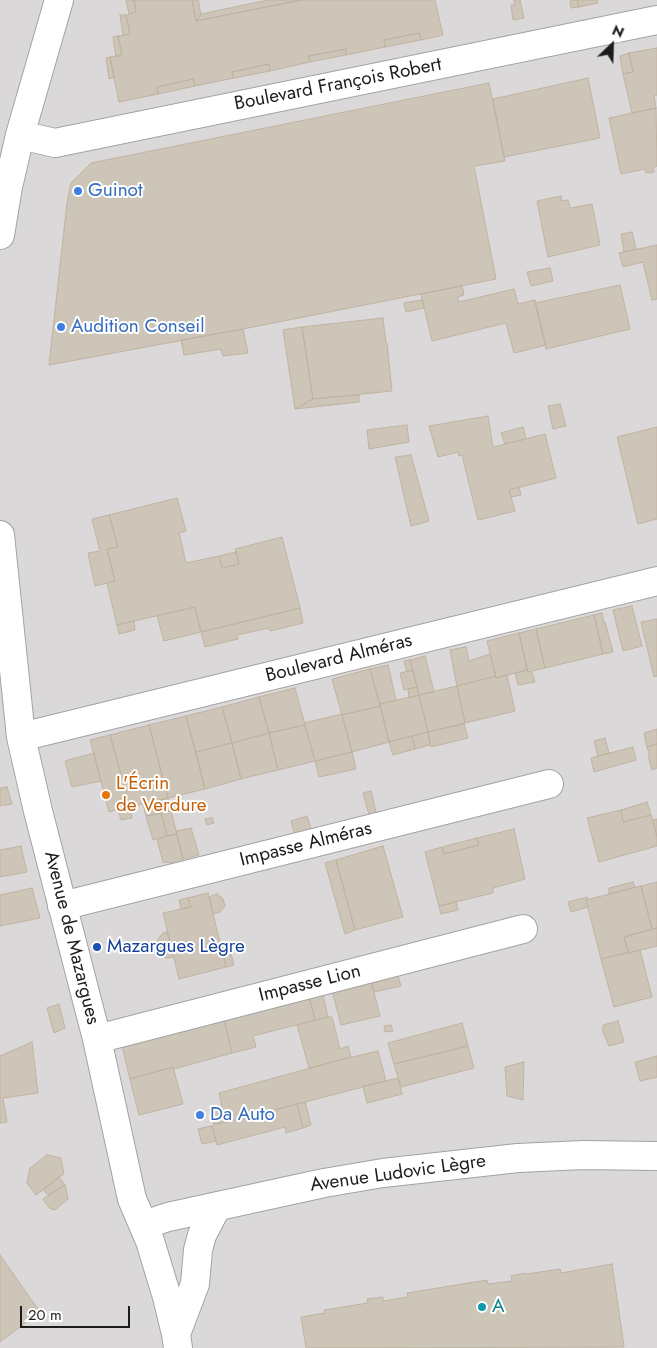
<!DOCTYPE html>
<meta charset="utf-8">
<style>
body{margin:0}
#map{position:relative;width:657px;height:1348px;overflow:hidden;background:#eeebe0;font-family:Jost,sans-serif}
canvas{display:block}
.north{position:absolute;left:587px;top:20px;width:50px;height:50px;-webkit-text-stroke:4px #fff;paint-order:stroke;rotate:24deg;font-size:14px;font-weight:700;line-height:20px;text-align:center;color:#1c1c1c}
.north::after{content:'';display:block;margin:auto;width:18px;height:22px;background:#1c1c1c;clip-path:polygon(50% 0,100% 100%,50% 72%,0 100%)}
.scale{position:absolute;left:20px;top:1306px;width:110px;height:22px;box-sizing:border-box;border:2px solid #1c1c1c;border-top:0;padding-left:6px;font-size:15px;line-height:18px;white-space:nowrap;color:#1c1c1c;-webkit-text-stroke:4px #fff;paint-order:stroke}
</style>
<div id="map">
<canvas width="657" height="1348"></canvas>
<div class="north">N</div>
<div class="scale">20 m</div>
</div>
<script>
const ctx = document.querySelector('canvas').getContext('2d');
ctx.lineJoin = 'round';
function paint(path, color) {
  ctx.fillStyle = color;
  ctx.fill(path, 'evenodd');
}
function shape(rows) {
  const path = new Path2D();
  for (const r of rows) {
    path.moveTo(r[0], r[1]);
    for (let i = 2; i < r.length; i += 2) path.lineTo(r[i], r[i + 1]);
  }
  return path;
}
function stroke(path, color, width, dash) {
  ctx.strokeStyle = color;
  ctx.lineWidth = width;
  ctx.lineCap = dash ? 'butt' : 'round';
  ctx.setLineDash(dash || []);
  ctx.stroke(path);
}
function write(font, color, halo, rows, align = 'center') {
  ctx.font = font + ' Jost,sans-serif';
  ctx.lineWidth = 4;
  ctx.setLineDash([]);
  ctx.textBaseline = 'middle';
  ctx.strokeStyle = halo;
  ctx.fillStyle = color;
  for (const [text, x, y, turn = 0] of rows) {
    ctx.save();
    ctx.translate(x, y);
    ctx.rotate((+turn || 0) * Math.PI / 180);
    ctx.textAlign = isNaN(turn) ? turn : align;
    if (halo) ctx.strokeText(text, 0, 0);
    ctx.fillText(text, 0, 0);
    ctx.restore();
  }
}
paint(shape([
 [0,0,657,0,657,1348,0,1348]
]), '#dad8d8');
const building = shape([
 [126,0,134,0,136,12,129,14,126,0],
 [134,0,192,0,196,21,302,0,435,0,443,35,421,40,419,33,384,40,385,47,346,55,346,49,309,56,310,62,270,71,269,64,232,72,234,78,195,86,193,79,157,87,158,94,119,102,110,57,122,55,118,36,130,34,126,15,136,12,134,0],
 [192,0,198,0,201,14,196,21,192,0],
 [268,0,302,0,196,21,201,14,268,0],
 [514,0,520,0,524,18,513,20,511,5,515,5,514,0],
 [577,0,579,7,571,8,570,1,577,0],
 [577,0,597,0,598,3,579,7,577,0],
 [120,15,126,15,130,34,123,35,120,15],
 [419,33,421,40,385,47,384,40,419,33],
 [118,36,122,55,116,57,113,37,118,36],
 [657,48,657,95,654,96,656,108,632,113,623,74,633,72,629,53,657,48],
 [346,49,346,55,310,62,309,56,346,49],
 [629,53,633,72,623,74,620,56,629,53],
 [110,57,114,78,109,79,106,58,110,57],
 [269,64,270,71,234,78,232,72,269,64],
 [588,78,600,138,504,157,493,99,588,78],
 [193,79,195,86,158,94,157,87,193,79],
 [489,83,505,161,474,166,496,279,243,329,49,365,67,203,71,183,91,163,489,83],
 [656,108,657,166,653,167,654,172,646,173,645,169,621,174,609,118,656,108],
 [561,196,562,201,568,200,570,208,592,204,600,245,548,257,537,201,561,196],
 [632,232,636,249,624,252,621,234,632,232],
 [657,245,657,299,652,300,643,262,623,267,619,253,657,245],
 [550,268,553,281,531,286,527,272,550,268],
 [620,285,630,329,546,349,535,303,620,285],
 [462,286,464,295,457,297,459,302,514,289,518,304,535,300,546,345,514,353,506,323,432,341,421,294,462,286],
 [422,300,424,308,406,312,404,303,422,300],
 [383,318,386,343,387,343,392,391,313,399,302,327,383,318],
 [302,327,313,399,295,409,283,330,302,327],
 [243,329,248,353,223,356,221,349,184,355,181,340,243,329],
 [359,395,359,402,295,409,313,399,359,395],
 [560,404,566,426,553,429,548,406,560,404],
 [488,416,493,447,545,434,556,478,509,490,515,511,478,520,462,455,459,456,458,452,438,457,429,426,488,416],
 [407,425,409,442,369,449,367,430,407,425],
 [523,427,526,439,505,444,501,433,523,427],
 [657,427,657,519,638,524,617,437,657,427],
 [411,455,429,521,411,526,395,457,411,455],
 [519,487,521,495,511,497,509,490,519,487],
 [177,498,186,531,179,533,186,563,219,556,222,568,239,564,235,549,282,537,300,608,201,632,195,607,117,625,107,583,115,581,107,549,118,547,109,515,177,498],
 [109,515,118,547,107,549,115,581,95,586,88,553,100,551,92,519,109,515],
 [236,552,239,564,222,568,219,556,236,552],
 [632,606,642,646,623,651,613,610,632,606],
 [195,607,201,632,164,641,157,616,195,607],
 [300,608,303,623,270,631,269,628,237,635,238,639,205,647,201,632,300,608],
 [602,613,604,623,605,622,613,652,603,654,594,615,602,613],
 [594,615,603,654,545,668,536,629,594,615],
 [657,619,657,676,654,677,641,622,657,619],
 [134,621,135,630,119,634,117,625,134,621],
 [536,629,545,668,528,672,519,633,536,629],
 [519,633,527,670,496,678,487,641,519,633],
 [466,647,469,661,490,654,496,676,457,686,450,650,466,647],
 [425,656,434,692,419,695,410,660,425,656],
 [410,660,413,670,407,672,404,661,410,660],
 [388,665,396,700,380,704,370,669,388,665],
 [370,669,380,706,342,715,332,679,370,669],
 [413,670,417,687,404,690,400,673,413,670],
 [527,670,528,672,532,672,535,682,518,685,515,673,527,670],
 [507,675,515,711,465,723,457,686,496,676,496,678,507,675],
 [457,686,465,723,428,732,419,695,457,686],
 [417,687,419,695,409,698,408,689,417,687],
 [295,688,305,725,269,733,259,697,295,688],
 [419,695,428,732,389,742,380,704,419,695],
 [259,697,269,733,232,743,222,707,259,697],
 [380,706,389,742,352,752,342,715,380,706],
 [222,707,232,743,196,752,186,716,222,707],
 [342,714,352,752,315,761,304,723,342,714],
 [186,716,205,789,168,798,149,725,186,716],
 [464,724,468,738,431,747,428,732,464,724],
 [149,725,168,798,130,807,110,735,149,725],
 [305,725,315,761,278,770,269,733,305,725],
 [657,729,657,744,647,747,644,733,657,729],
 [428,732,430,745,415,749,412,736,428,732],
 [269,733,278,770,241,779,232,743,269,733],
 [110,735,130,807,109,812,90,740,110,735],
 [412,736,415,749,393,755,389,742,412,736],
 [605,738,609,753,598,756,594,741,605,738],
 [232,743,241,779,205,789,196,752,232,743],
 [657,744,657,768,652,770,648,756,650,756,647,747,657,744],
 [633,747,636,760,594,772,591,758,633,747],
 [352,752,356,769,319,777,315,761,352,752],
 [94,753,101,781,72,787,65,761,94,753],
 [7,787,12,804,0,806,0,788,7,787],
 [371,791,377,816,370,818,363,793,371,791],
 [168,798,171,811,146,816,143,804,168,798],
 [647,802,651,815,623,822,621,810,647,802],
 [130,807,132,818,121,820,118,810,130,807],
 [621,810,623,822,651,815,657,837,657,846,599,862,587,818,621,810],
 [171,811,177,834,167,836,161,813,171,811],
 [161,813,167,836,153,840,146,816,161,813],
 [307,816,312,832,295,836,291,821,307,816],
 [212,818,214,823,207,825,205,819,212,818],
 [657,819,657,837,653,820,657,819],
 [191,828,199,855,183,859,176,831,191,828],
 [514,829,525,879,493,888,493,893,439,906,425,852,442,847,444,854,479,845,477,838,514,829],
 [177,834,184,864,163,862,157,839,177,834],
 [477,838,479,845,444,854,442,847,477,838],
 [21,846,27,872,0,877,0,850,21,846],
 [383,846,403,917,355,930,336,860,383,846],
 [336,860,355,930,345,934,325,863,336,860],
 [633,882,635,887,609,894,609,888,633,882],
 [657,882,657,928,652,929,641,886,657,882],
 [641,886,652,929,624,937,628,952,601,959,586,900,641,886],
 [32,888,40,918,0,926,0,895,32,888],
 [208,893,226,967,179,979,163,913,191,907,188,898,208,893],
 [217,894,223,899,225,906,220,912,213,914,209,897,217,894],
 [587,897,588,900,586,900,588,907,571,912,568,902,587,897],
 [188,898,191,907,181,909,179,900,188,898],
 [456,902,458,910,441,914,439,906,456,902],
 [657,928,657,946,629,953,624,937,657,928],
 [167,932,174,957,166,958,160,953,157,946,158,939,163,933,167,932],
 [228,942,234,965,226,967,221,944,228,942],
 [640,950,652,997,614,1007,601,959,640,950],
 [395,967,401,986,374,992,369,973,395,967],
 [369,973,380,1016,341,1025,330,983,369,973],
 [321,986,328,1017,315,1020,307,989,321,986],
 [307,989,315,1020,253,1036,256,1047,232,1053,222,1012,307,989],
 [59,1004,65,1028,54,1033,47,1008,59,1004],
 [222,1012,232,1053,174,1069,173,1067,130,1079,120,1038,222,1012],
 [328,1017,332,1017,340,1049,348,1046,351,1057,309,1068,297,1025,328,1017],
 [618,1021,624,1042,609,1046,603,1032,603,1025,618,1021],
 [462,1023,468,1046,394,1064,388,1043,462,1023],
 [391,1025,393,1031,385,1032,384,1026,391,1025],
 [32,1042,38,1093,3,1098,7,1122,0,1123,0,1056,32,1042],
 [468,1046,474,1068,401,1087,394,1064,468,1046],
 [378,1051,386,1081,232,1121,214,1124,209,1109,222,1107,219,1093,340,1060,378,1051],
 [657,1056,657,1077,640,1081,635,1062,657,1056],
 [524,1062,523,1100,507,1096,505,1067,524,1062],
 [173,1067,183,1104,139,1115,130,1079,173,1067],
 [398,1078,402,1094,367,1103,363,1086,398,1078],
 [305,1102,311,1125,303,1128,297,1104,305,1102],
 [297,1104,303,1128,286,1133,285,1127,217,1145,212,1126,214,1124,232,1121,297,1104],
 [211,1126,212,1126,216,1141,202,1144,198,1129,211,1126],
 [47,1155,61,1158,64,1174,59,1177,36,1195,27,1183,30,1168,47,1155],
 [59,1177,65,1185,48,1195,43,1190,59,1177],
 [65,1185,68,1199,55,1210,49,1208,43,1199,65,1185],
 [0,1255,40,1312,0,1342,0,1255],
 [612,1264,624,1347,306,1348,301,1317,325,1313,324,1310,368,1303,367,1299,383,1297,383,1301,408,1297,407,1293,487,1280,488,1284,512,1281,511,1276,526,1273,527,1274,560,1269,561,1273,612,1264]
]);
paint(building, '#cec5b9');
stroke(building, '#c1b3a1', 1);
const minor = shape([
 [20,135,55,143,657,20],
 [0,235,8,187,20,135,59,0],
 [0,535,21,737,38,811,97,1039,132,1199,150,1241,167,1297,176,1334,178,1348],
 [21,737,657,581],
 [62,906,549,784],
 [97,1039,523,929],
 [144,1225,168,1217,324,1183,383,1173,518,1158,583,1155,657,1156],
 [176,1334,195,1284,198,1250,202,1235,217,1206]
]);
stroke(minor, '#a3a3a3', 30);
stroke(minor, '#fff', 28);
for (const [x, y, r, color] of [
 [78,191,5,"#3f7fe0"],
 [61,327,5,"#3f7fe0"],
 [106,795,5,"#e8710a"],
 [97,947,5,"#1a4fb4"],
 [200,1115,5,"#3f7fe0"],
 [482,1307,5,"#0f9aa8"]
]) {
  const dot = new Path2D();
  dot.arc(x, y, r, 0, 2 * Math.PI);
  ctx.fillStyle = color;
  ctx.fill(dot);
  stroke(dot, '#fff', 2);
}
write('19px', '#1c1c1c', '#fff', [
 ["Boulevard François Robert",338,85,-11],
 ["Boulevard Alméras",339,659,-14],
 ["Impasse Alméras",306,845,-14],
 ["Avenue de Mazargues",71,938,76],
 ["Impasse Lion",310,984,-14],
 ["Avenue Ludovic Lègre",398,1174,-8]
]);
write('19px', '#366cbe', '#fff', [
 ["Guinot",88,191],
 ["Audition Conseil",71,327],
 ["Da Auto",210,1115]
], 'left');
write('19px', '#c56008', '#fff', [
 ["L'Écrin",116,784],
 ["de Verdure",116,806]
], 'left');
write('19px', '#164399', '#fff', [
 ["Mazargues Lègre",107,947]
], 'left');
write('19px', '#0d838f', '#fff', [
 ["A",492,1307]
], 'left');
</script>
